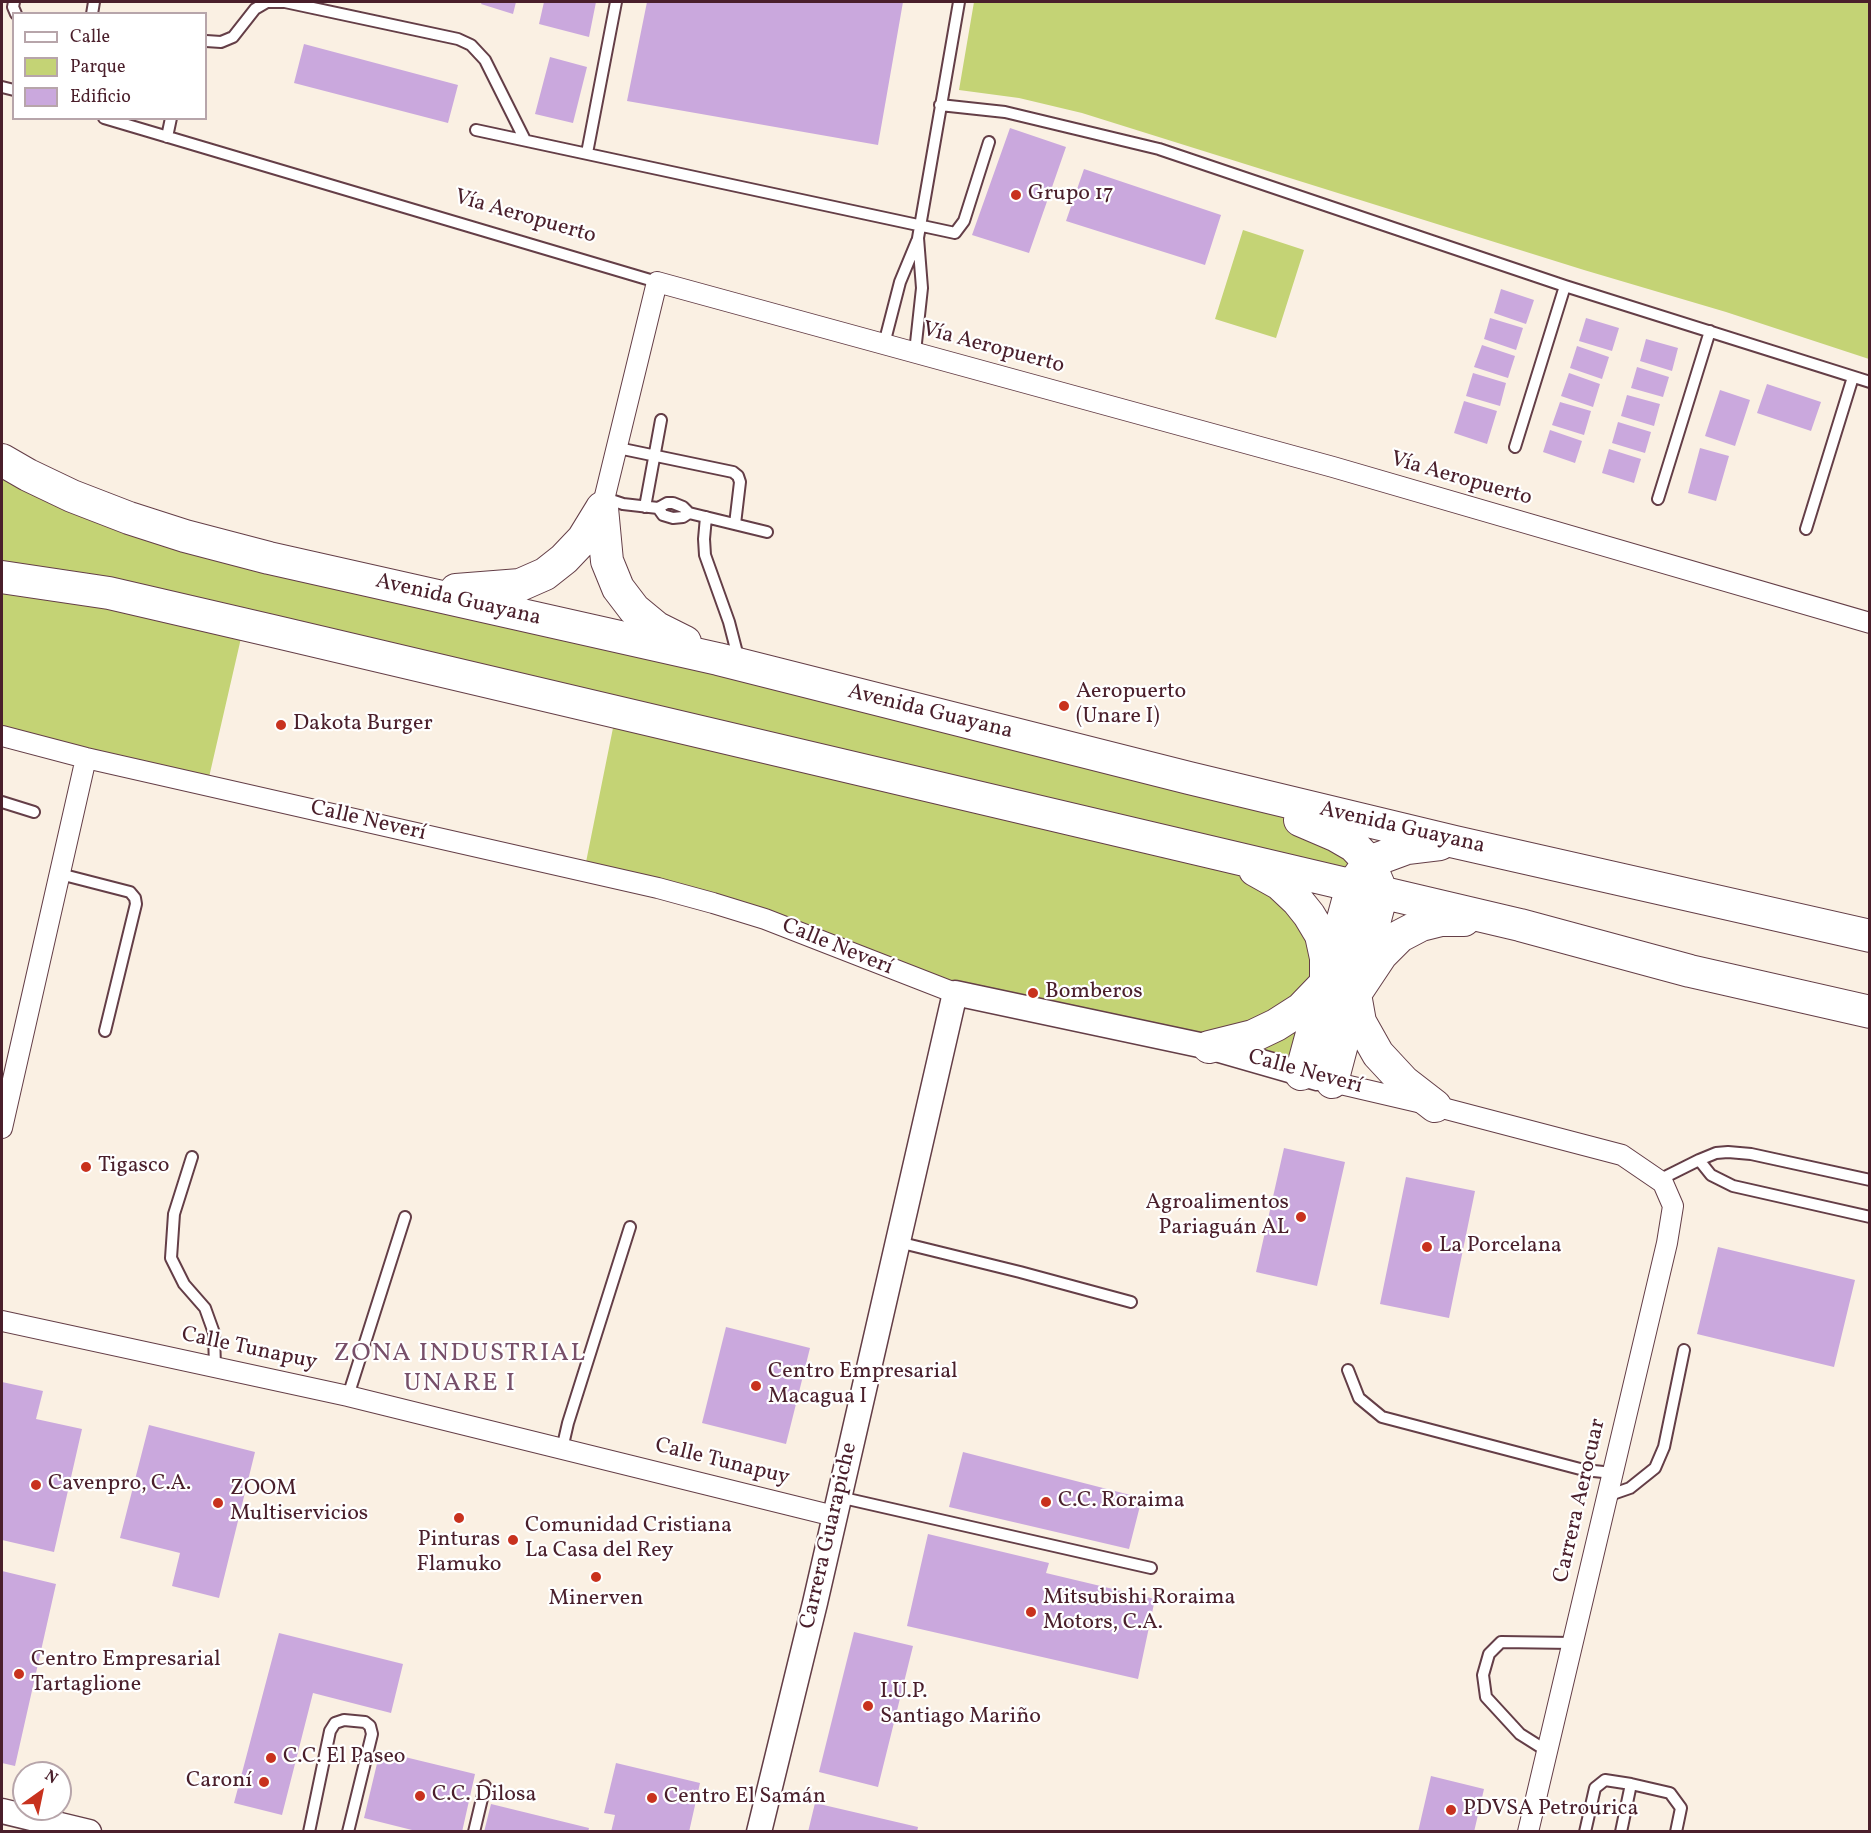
<!DOCTYPE html>
<meta charset="utf-8">
<style>
body{margin:0}
#map{position:relative;width:1871px;height:1833px;overflow:hidden;background:#faf0e3;font-family:Vollkorn,serif}
canvas{display:block}
.frame{position:absolute;inset:0;border:3px solid #4a1f2b;pointer-events:none}
.legend{position:absolute;left:12px;top:12px;width:195px;height:108px;box-sizing:border-box;background:#fff;border:2px solid #b7a5aa;margin:0;padding:8px 10px;list-style:none;font-size:18px;color:#4a1f2b}
.legend li{display:flex;align-items:center;gap:12px;height:30px}
.legend b{width:30px;border:2px solid #b7a5aa}
.north{position:absolute;left:12px;top:1761px;width:60px;height:60px;box-sizing:border-box;background:#fff;border:2px solid #b7a5aa;border-radius:50%;rotate:33deg;font-size:16px;font-weight:700;line-height:24px;text-align:center;color:#4a1f2b}
.north::after{content:'';display:block;margin:auto;width:21px;height:27px;background:#c8321e;clip-path:polygon(50% 0,100% 100%,50% 72%,0 100%)}
</style>
<div id="map">
<canvas width="1871" height="1833"></canvas>
<div class="frame"></div>
<ul class="legend">
<li><b style="height:8px;background:#fff"></b>Calle</li>
<li><b style="height:16px;background:#c4d375"></b>Parque</li>
<li><b style="height:16px;background:#caa8dd"></b>Edificio</li>
</ul>
<div class="north">N</div>
</div>
<script>
const ctx = document.querySelector('canvas').getContext('2d');
ctx.lineJoin = 'round';
function paint(path, color) {
  ctx.fillStyle = color;
  ctx.fill(path, 'evenodd');
}
function shape(rows) {
  const path = new Path2D();
  for (const r of rows) {
    path.moveTo(r[0], r[1]);
    for (let i = 2; i < r.length; i += 2) path.lineTo(r[i], r[i + 1]);
  }
  return path;
}
function stroke(path, color, width, dash) {
  ctx.strokeStyle = color;
  ctx.lineWidth = width;
  ctx.lineCap = dash ? 'butt' : 'round';
  ctx.setLineDash(dash || []);
  ctx.stroke(path);
}
function write(font, color, halo, rows, align = 'center') {
  ctx.font = font + ' Vollkorn,serif';
  ctx.lineWidth = 4.5;
  ctx.setLineDash([]);
  ctx.textBaseline = 'middle';
  ctx.strokeStyle = halo;
  ctx.fillStyle = color;
  for (const [text, x, y, turn = 0] of rows) {
    ctx.save();
    ctx.translate(x, y);
    ctx.rotate((+turn || 0) * Math.PI / 180);
    ctx.textAlign = isNaN(turn) ? turn : align;
    if (halo) ctx.strokeText(text, 0, 0);
    ctx.fillText(text, 0, 0);
    ctx.restore();
  }
}
paint(shape([
 [974,2,1869,2,1869,359,1726,312,1584,270,1082,113,1019,98,959,90],
 [1243,230,1304,250,1276,338,1215,319],
 [2,460,72,496,1189,778,1313,825,1354,846,1352,886,1226,856,1321,935,1301,1074,956,994,766,920,584,872,616,713,244,625,207,786,2,737]
]), '#c4d375');
paint(shape([
 [482,2,516,2,513,14,481,4],
 [544,2,596,2,589,37,539,24],
 [647,2,903,2,878,145,627,101],
 [304,44,458,85,448,123,294,83],
 [550,57,587,67,573,123,535,114],
 [1010,128,1066,147,1029,253,972,235],
 [1084,169,1221,215,1205,265,1066,221],
 [1501,289,1534,300,1526,324,1494,313],
 [1490,318,1523,328,1516,350,1484,339],
 [1586,318,1619,328,1612,351,1579,341],
 [1646,339,1678,348,1672,371,1640,361],
 [1482,345,1515,356,1508,378,1474,367],
 [1577,346,1609,357,1602,379,1570,368],
 [1637,367,1669,377,1663,397,1631,388],
 [1473,373,1506,383,1500,406,1466,396],
 [1569,373,1600,384,1593,407,1561,396],
 [1767,384,1821,402,1811,431,1757,413],
 [1720,390,1750,400,1735,446,1705,436],
 [1627,395,1660,404,1654,426,1621,416],
 [1464,401,1497,411,1487,444,1454,433],
 [1560,402,1591,411,1584,435,1552,425],
 [1618,422,1651,432,1645,453,1612,443],
 [1550,430,1582,441,1575,463,1543,452],
 [1700,448,1729,456,1716,501,1688,493],
 [1609,449,1641,459,1634,483,1602,473],
 [1284,1148,1345,1162,1317,1286,1256,1272],
 [1406,1177,1475,1191,1449,1318,1380,1304],
 [1718,1247,1855,1280,1834,1367,1697,1334],
 [726,1327,810,1348,786,1444,702,1423],
 [2,1382,43,1391,36,1419,82,1429,54,1552,2,1540],
 [149,1425,255,1452,219,1598,172,1586,180,1553,120,1538],
 [963,1452,1142,1498,1129,1549,949,1507],
 [928,1534,1049,1563,1046,1573,1155,1599,1138,1679,907,1626],
 [2,1571,56,1584,15,1766,2,1763],
 [854,1632,913,1646,878,1787,819,1772],
 [279,1633,403,1664,391,1713,313,1693,282,1815,234,1803],
 [380,1751,475,1774,462,1832,420,1832,364,1818],
 [616,1763,700,1783,689,1832,611,1832,615,1815,604,1813],
 [1431,1776,1484,1789,1474,1832,1418,1832],
 [815,1803,918,1827,917,1832,808,1832],
 [491,1804,589,1828,588,1832,484,1832]
]), '#caa8dd');
const service = shape([
 [14,2,13,7,16,14],
 [92,14,94,2],
 [206,41,221,42,233,37,255,9,267,2,285,2,458,39,471,45,485,60,525,140],
 [2,87,14,90],
 [940,105,1005,112,1159,149,1565,286,1870,382],
 [104,118,657,282],
 [476,130,955,233,964,221,989,142],
 [167,137,171,118],
 [587,153,616,2],
 [884,344,900,282,917,241],
 [915,352,922,288,918,238,959,2],
 [1515,447,1565,286],
 [618,448,733,472,738,476,740,482,735,524],
 [605,498,623,504,658,508,667,503,673,503,683,507,689,513,767,532],
 [1658,499,1710,331],
 [645,507,661,420],
 [658,508,663,515,673,518,683,517,689,513],
 [706,517,704,539,705,555,729,622,736,649,736,661],
 [1806,529,1853,377],
 [2,802,34,812],
 [60,874,130,892,135,898,136,904,105,1031],
 [192,1157,174,1214,171,1258,184,1284,205,1308,214,1333,215,1367],
 [1699,1160,1711,1175,1733,1186,1870,1217],
 [1659,1180,1699,1160,1716,1153,1728,1152,1751,1154,1870,1180],
 [898,1242,1020,1272,1131,1302],
 [1348,1370,1359,1398,1382,1417,1584,1470,1613,1473],
 [348,1396,405,1217],
 [562,1449,568,1423,630,1227],
 [1607,1496,1630,1488,1655,1468,1664,1447,1684,1350],
 [839,1497,1151,1568],
 [1547,1751,1520,1734,1486,1697,1483,1675,1489,1654,1501,1642,1573,1643],
 [1631,1784,1670,1793,1681,1808,1676,1832],
 [309,1832,330,1731,335,1723,344,1720,365,1722,370,1726,372,1734,348,1832],
 [474,1832,485,1786],
 [1585,1832,1595,1788,1605,1780,1631,1784,1621,1832]
]);
const minor = shape([
 [602,508,657,282,1333,467,1870,623],
 [2,736,86,758,658,888,713,903,765,919,955,993],
 [1332,1082,1435,1106,1622,1155,1663,1183,1673,1206,1667,1243,1528,1832],
 [2,1128,86,758],
 [2,1321,348,1396,834,1516]
]);
const tertiary = shape([
 [2,1811,89,1832],
 [759,1832,815,1603,955,993,1209,1047,1317,1078]
]);
const primary = shape([
 [2,460,28,475,72,496,129,518,185,536,269,558,718,659,1189,778,1455,842,1870,936],
 [602,508,607,561,618,588,634,609,657,628,685,642],
 [2,577,109,593,277,632,1520,925,1690,971,1870,1012],
 [456,590,520,585,545,574,564,559,583,539,602,508],
 [1300,820,1335,835,1354,846,1369,862,1382,893,1332,1082],
 [1209,1047,1253,1036,1276,1025,1301,1009,1326,983,1326,958,1321,935,1309,915,1297,900,1280,884,1255,870],
 [1301,1074,1352,886,1369,862,1407,848,1440,844],
 [1435,1106,1404,1082,1378,1054,1360,1022,1355,994,1381,955,1400,936,1421,925,1441,920,1464,920]
]);
stroke(service, '#643e47', 14);
stroke(minor, '#643e47', 22);
stroke(tertiary, '#643e47', 27);
stroke(primary, '#643e47', 34);
stroke(service, '#fff', 10);
stroke(minor, '#fff', 20);
stroke(tertiary, '#fff', 24);
stroke(primary, '#fff', 32);
for (const [x, y, r, color] of [
 [1016,195,6,"#c8321e"],
 [1064,706,6,"#c8321e"],
 [281,725,6,"#c8321e"],
 [1033,993,6,"#c8321e"],
 [86,1167,6,"#c8321e"],
 [1301,1217,6,"#c8321e"],
 [1427,1247,6,"#c8321e"],
 [756,1386,6,"#c8321e"],
 [36,1485,6,"#c8321e"],
 [1046,1502,6,"#c8321e"],
 [218,1503,6,"#c8321e"],
 [459,1518,6,"#c8321e"],
 [513,1540,6,"#c8321e"],
 [596,1577,6,"#c8321e"],
 [1031,1612,6,"#c8321e"],
 [19,1674,6,"#c8321e"],
 [868,1706,6,"#c8321e"],
 [271,1758,6,"#c8321e"],
 [264,1782,6,"#c8321e"],
 [420,1796,6,"#c8321e"],
 [652,1798,6,"#c8321e"],
 [1451,1810,6,"#c8321e"]
]) {
  const dot = new Path2D();
  dot.arc(x, y, r, 0, 2 * Math.PI);
  ctx.fillStyle = color;
  ctx.fill(dot);
  stroke(dot, '#fff', 2);
}
write('22px', '#4a1f2b', '#fff', [
 ["Grupo 17",1028,195],
 ["Aeropuerto",1076,693],
 ["(Unare I)",1076,718],
 ["Dakota Burger",293,725],
 ["Bomberos",1045,993],
 ["Tigasco",98,1167],
 ["Agroalimentos",1289,1204,"right"],
 ["Pariaguán AL",1289,1229,"right"],
 ["La Porcelana",1439,1247],
 ["Centro Empresarial",768,1373],
 ["Macagua I",768,1398],
 ["Cavenpro, C.A.",48,1485],
 ["ZOOM",230,1490],
 ["Multiservicios",230,1515],
 ["C.C. Roraima",1058,1502],
 ["Comunidad Cristiana",525,1527],
 ["La Casa del Rey",525,1552],
 ["Pinturas",459,1541,"center"],
 ["Flamuko",459,1566,"center"],
 ["Mitsubishi Roraima",1043,1599],
 ["Motors, C.A.",1043,1624],
 ["Minerven",596,1600,"center"],
 ["Centro Empresarial",31,1661],
 ["Tartaglione",31,1686],
 ["I.U.P.",880,1693],
 ["Santiago Mariño",880,1718],
 ["C.C. El Paseo",283,1758],
 ["Caroní",252,1782,"right"],
 ["C.C. Dilosa",432,1796],
 ["Centro El Samán",664,1798],
 ["PDVSA Petrourica",1463,1810]
], 'left');
write('22px', '#4a1f2b', '#fff', [
 ["Vía Aeropuerto",525,218,16],
 ["Vía Aeropuerto",993,349,15],
 ["Vía Aeropuerto",1461,480,16],
 ["Avenida Guayana",458,601,13],
 ["Avenida Guayana",930,713,14],
 ["Calle Neverí",368,822,13],
 ["Avenida Guayana",1402,829,13],
 ["Calle Neverí",837,948,22],
 ["Calle Neverí",1305,1073,15],
 ["Calle Tunapuy",249,1350,12],
 ["Calle Tunapuy",722,1463,14],
 ["Carrera Aerocuar",1581,1501,-77],
 ["Carrera Guarapiche",830,1536,-77]
]);
ctx.letterSpacing = '1.5px';
write('26px', '#774f69', '#fff', [
 ["ZONA INDUSTRIAL",460,1355],
 ["UNARE I",460,1385]
]);
ctx.letterSpacing = '0px';
</script>
